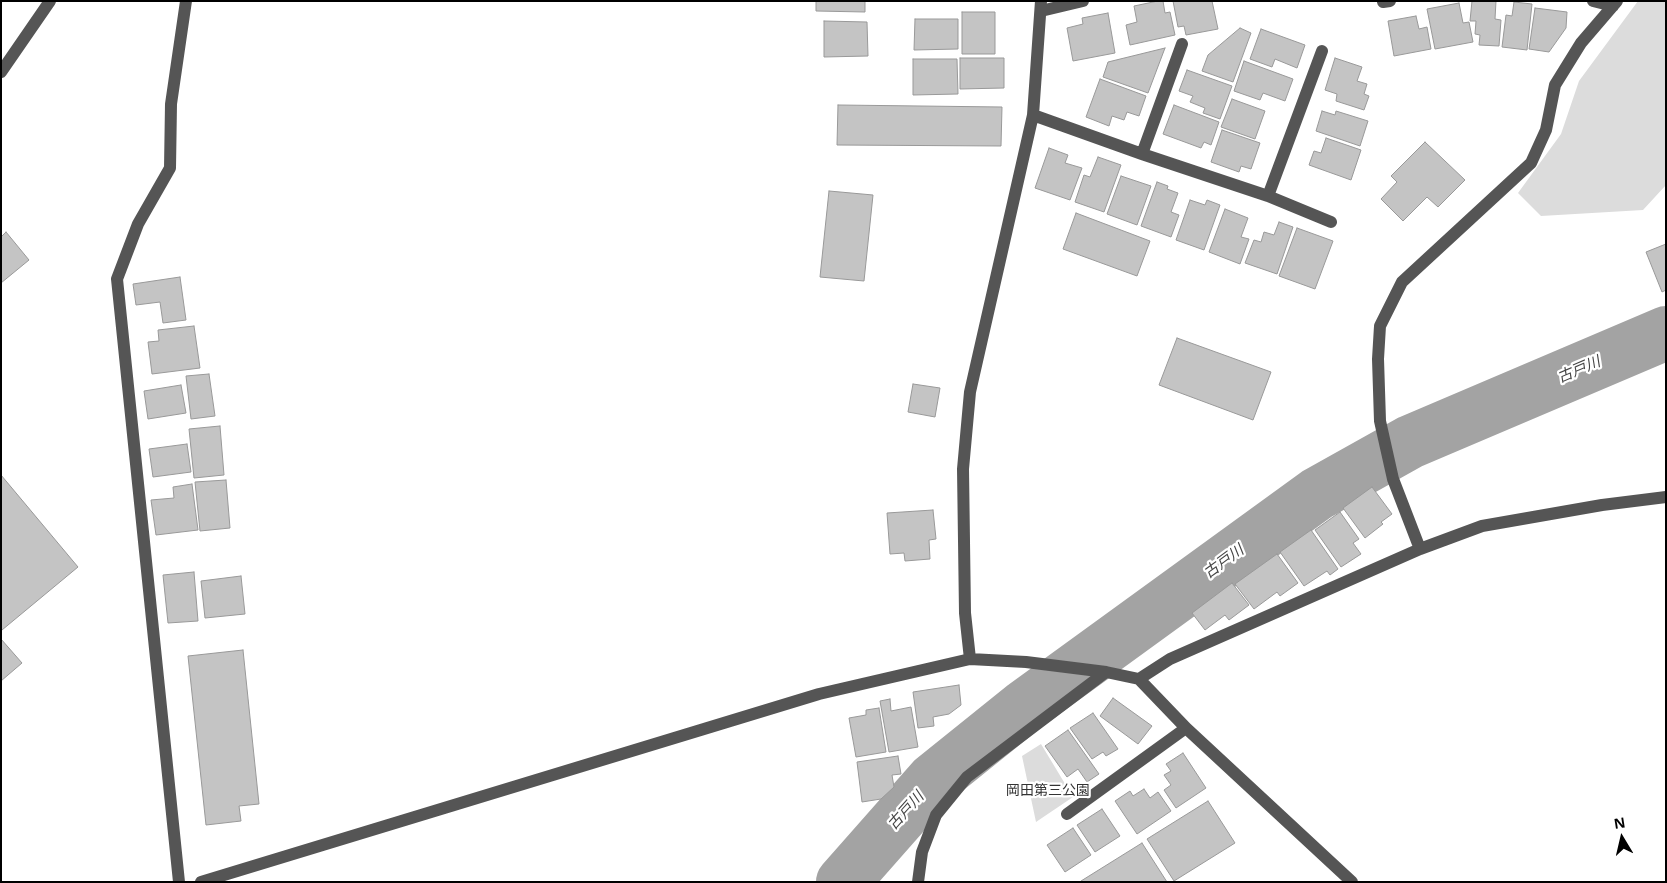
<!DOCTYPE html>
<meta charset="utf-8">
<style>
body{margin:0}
#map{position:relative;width:1667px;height:883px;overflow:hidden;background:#fff;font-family:"Open Sans",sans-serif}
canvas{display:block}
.frame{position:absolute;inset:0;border:2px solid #000;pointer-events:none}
.north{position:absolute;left:1597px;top:813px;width:50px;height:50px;-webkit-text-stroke:4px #fff;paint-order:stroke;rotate:351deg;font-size:14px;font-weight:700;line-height:20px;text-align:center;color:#000}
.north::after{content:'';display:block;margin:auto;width:18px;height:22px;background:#000;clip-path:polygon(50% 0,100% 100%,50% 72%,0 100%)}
</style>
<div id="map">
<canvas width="1667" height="883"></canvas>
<div class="frame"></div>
<div class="north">N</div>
</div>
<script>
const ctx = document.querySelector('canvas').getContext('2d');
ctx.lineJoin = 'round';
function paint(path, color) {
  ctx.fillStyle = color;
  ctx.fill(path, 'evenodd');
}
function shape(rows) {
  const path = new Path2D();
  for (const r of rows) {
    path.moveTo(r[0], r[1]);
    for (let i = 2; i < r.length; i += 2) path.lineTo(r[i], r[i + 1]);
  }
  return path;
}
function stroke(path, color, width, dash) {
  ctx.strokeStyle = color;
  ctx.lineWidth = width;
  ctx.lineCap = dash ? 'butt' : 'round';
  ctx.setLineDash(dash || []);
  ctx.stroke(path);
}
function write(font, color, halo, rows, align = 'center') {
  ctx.font = font + ' "Open Sans","Noto Sans JP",sans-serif';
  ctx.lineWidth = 4.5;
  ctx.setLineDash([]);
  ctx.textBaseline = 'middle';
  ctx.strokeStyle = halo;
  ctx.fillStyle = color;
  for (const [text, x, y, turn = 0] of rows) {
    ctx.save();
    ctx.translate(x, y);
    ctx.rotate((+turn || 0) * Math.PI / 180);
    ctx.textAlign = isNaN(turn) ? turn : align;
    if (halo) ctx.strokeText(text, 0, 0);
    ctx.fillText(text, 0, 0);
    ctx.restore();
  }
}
paint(shape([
 [1638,1,1666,1,1666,185,1643,210,1541,216,1518,193,1561,134,1579,81],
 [1041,744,1073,797,1036,822,1022,756]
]), '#dcdcdc');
stroke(shape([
 [843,882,933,780,1025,706,1317,494,1410,442,1666,333]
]), '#a3a3a3', 54);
const building = shape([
 [816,1,865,1,865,12,816,11,816,1],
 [1158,1,1163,1,1165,13,1170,12,1175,35,1130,45,1126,25,1137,22,1134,6,1158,1],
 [1173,1,1212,1,1218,29,1186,35,1184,26,1178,27,1173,1],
 [1472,1,1496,1,1495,19,1501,20,1499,46,1479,45,1480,35,1475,34,1476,21,1470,21,1472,1],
 [1514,2,1532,4,1527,50,1502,47,1506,15,1512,16,1514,2],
 [1459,3,1463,23,1469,22,1473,42,1435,49,1427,9,1459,3],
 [1535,8,1567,12,1566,28,1549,52,1529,49,1535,8],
 [962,12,995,12,995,54,962,54,962,12],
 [1108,13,1115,53,1073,61,1067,28,1083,24,1082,18,1108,13],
 [1416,16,1419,29,1427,27,1431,49,1394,56,1388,21,1416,16],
 [915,19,958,19,958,49,914,50,915,19],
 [824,21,867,22,868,56,824,57,824,21],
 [1240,28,1251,33,1233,82,1202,71,1208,55,1240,28],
 [1261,29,1305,45,1297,68,1275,59,1272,67,1250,59,1261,29],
 [1165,48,1148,93,1103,77,1108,62,1165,48],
 [960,58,1004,58,1004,88,960,89,960,58],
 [1335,58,1362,67,1357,81,1367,84,1364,94,1369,96,1364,110,1336,101,1337,94,1325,90,1335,58],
 [913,59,957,59,958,94,913,95,913,59],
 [1244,61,1293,79,1285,101,1263,93,1260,100,1234,91,1244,61],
 [1187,70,1232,86,1220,119,1203,113,1205,108,1190,102,1193,96,1179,91,1187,70],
 [1100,79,1146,96,1139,116,1127,112,1124,120,1112,116,1109,126,1086,117,1100,79],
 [1232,99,1265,111,1255,139,1221,127,1232,99],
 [838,105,1002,107,1001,146,837,145,838,105],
 [1174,105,1219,122,1211,145,1204,142,1201,148,1163,134,1174,105],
 [1322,111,1335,115,1336,111,1368,121,1360,146,1316,131,1322,111],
 [1222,130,1260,143,1251,169,1241,166,1239,172,1211,162,1222,130],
 [1326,138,1361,150,1351,180,1309,165,1314,151,1321,153,1326,138],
 [1425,142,1465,180,1438,207,1427,197,1403,221,1381,199,1397,182,1391,176,1425,142],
 [1049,148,1068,155,1065,163,1082,168,1070,200,1035,188,1049,148],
 [1098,157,1121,165,1104,212,1075,202,1084,175,1090,177,1098,157],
 [1121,176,1151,186,1137,225,1107,214,1121,176],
 [1157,182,1168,186,1167,189,1178,193,1171,212,1179,215,1171,237,1141,226,1157,182],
 [829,191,873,195,864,281,820,277,829,191],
 [1190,200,1205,205,1207,200,1220,205,1204,250,1176,240,1190,200],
 [1225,209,1248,218,1241,237,1249,239,1240,264,1209,252,1225,209],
 [1076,213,1150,241,1137,276,1063,249,1076,213],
 [1279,222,1293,227,1277,274,1245,263,1254,240,1261,242,1264,232,1274,235,1279,222],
 [1297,228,1333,241,1315,289,1279,276,1297,228],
 [6,232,29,260,1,283,1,237,6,232],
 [1666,244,1666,290,1662,292,1646,252,1666,244],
 [180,277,186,320,163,323,160,302,136,305,133,284,180,277],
 [194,326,200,368,152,374,148,342,159,341,158,330,194,326],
 [1177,338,1271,372,1253,420,1159,385,1177,338],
 [209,374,215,416,191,419,186,376,209,374],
 [913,384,940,388,935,417,908,412,913,384],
 [181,385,186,413,148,419,144,391,181,385],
 [220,426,224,475,194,478,189,429,220,426],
 [187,444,191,472,153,477,149,449,187,444],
 [1,475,78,567,2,630,1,629,1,475],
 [226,480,230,528,200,531,195,482,226,480],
 [192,484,198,530,156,535,151,500,174,498,173,487,192,484],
 [1372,487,1392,514,1381,522,1383,524,1365,538,1343,508,1372,487],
 [933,510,936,539,929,540,930,559,905,561,904,553,890,554,887,513,933,510],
 [1340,512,1359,539,1353,543,1361,554,1341,567,1315,530,1340,512],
 [1311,530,1338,569,1330,575,1327,571,1304,586,1280,552,1311,530],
 [1277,554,1298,583,1280,596,1277,592,1254,609,1235,584,1277,554],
 [194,572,198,621,168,623,163,575,194,572],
 [241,576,245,614,205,618,201,581,241,576],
 [1232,583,1249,605,1229,620,1225,615,1205,630,1192,613,1232,583],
 [1,639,22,663,1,681,1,639],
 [243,650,259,804,239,806,241,821,206,825,188,656,243,650],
 [959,685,961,705,949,714,933,717,934,726,918,728,913,692,959,685],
 [1113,698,1152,726,1138,744,1100,716,1113,698],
 [890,699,891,711,911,707,918,747,889,752,880,701,890,699],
 [879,708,886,752,856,757,849,718,866,715,866,710,879,708],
 [1093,713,1118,749,1106,756,1103,752,1092,759,1070,728,1093,713],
 [1068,730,1099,774,1087,782,1078,769,1067,777,1045,746,1068,730],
 [1183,753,1206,788,1176,808,1164,790,1171,785,1164,775,1171,771,1166,764,1183,753],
 [898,756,901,774,892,775,894,787,881,799,862,802,857,762,898,756],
 [1144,789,1150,798,1158,792,1171,811,1137,834,1115,801,1130,791,1133,796,1144,789],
 [1208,801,1235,843,1174,881,1147,839,1208,801],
 [1102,809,1120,836,1095,852,1077,825,1102,809],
 [1073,828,1091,855,1065,872,1047,845,1073,828],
 [1142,843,1167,882,1082,882,1081,881,1142,843]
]);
paint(building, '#c4c4c4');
stroke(building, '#999', 1);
stroke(shape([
 [1593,1,1613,6],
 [1383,2,1390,1],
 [1041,11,1083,1],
 [1,72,50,1],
 [1033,115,1142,154,1268,196,1331,222],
 [1142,154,1182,44],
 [1268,196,1322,51],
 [1420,549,1393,479,1380,421,1378,359,1380,326,1402,282,1531,163,1546,130,1555,85,1581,43,1617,1],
 [970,659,965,613,963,469,970,392,1033,115,1041,1],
 [1139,679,1170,659,1420,549,1482,526,1602,505,1666,497],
 [1067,814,1186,728],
 [179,882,117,279,138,224,170,168,171,104,186,1],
 [201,882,819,694,970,659,1026,662,1106,672,1139,679,1186,728,1352,882],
 [918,882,922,852,936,815,967,777,1106,672]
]), '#555', 12);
write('14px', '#333', '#fff', [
 ["岡田第三公園",1048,791]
]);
write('italic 15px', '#444', '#fff', [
 ["古戸川",1579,370,-23],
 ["古戸川",1224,562,-36],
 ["古戸川",906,811,-48]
]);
</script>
